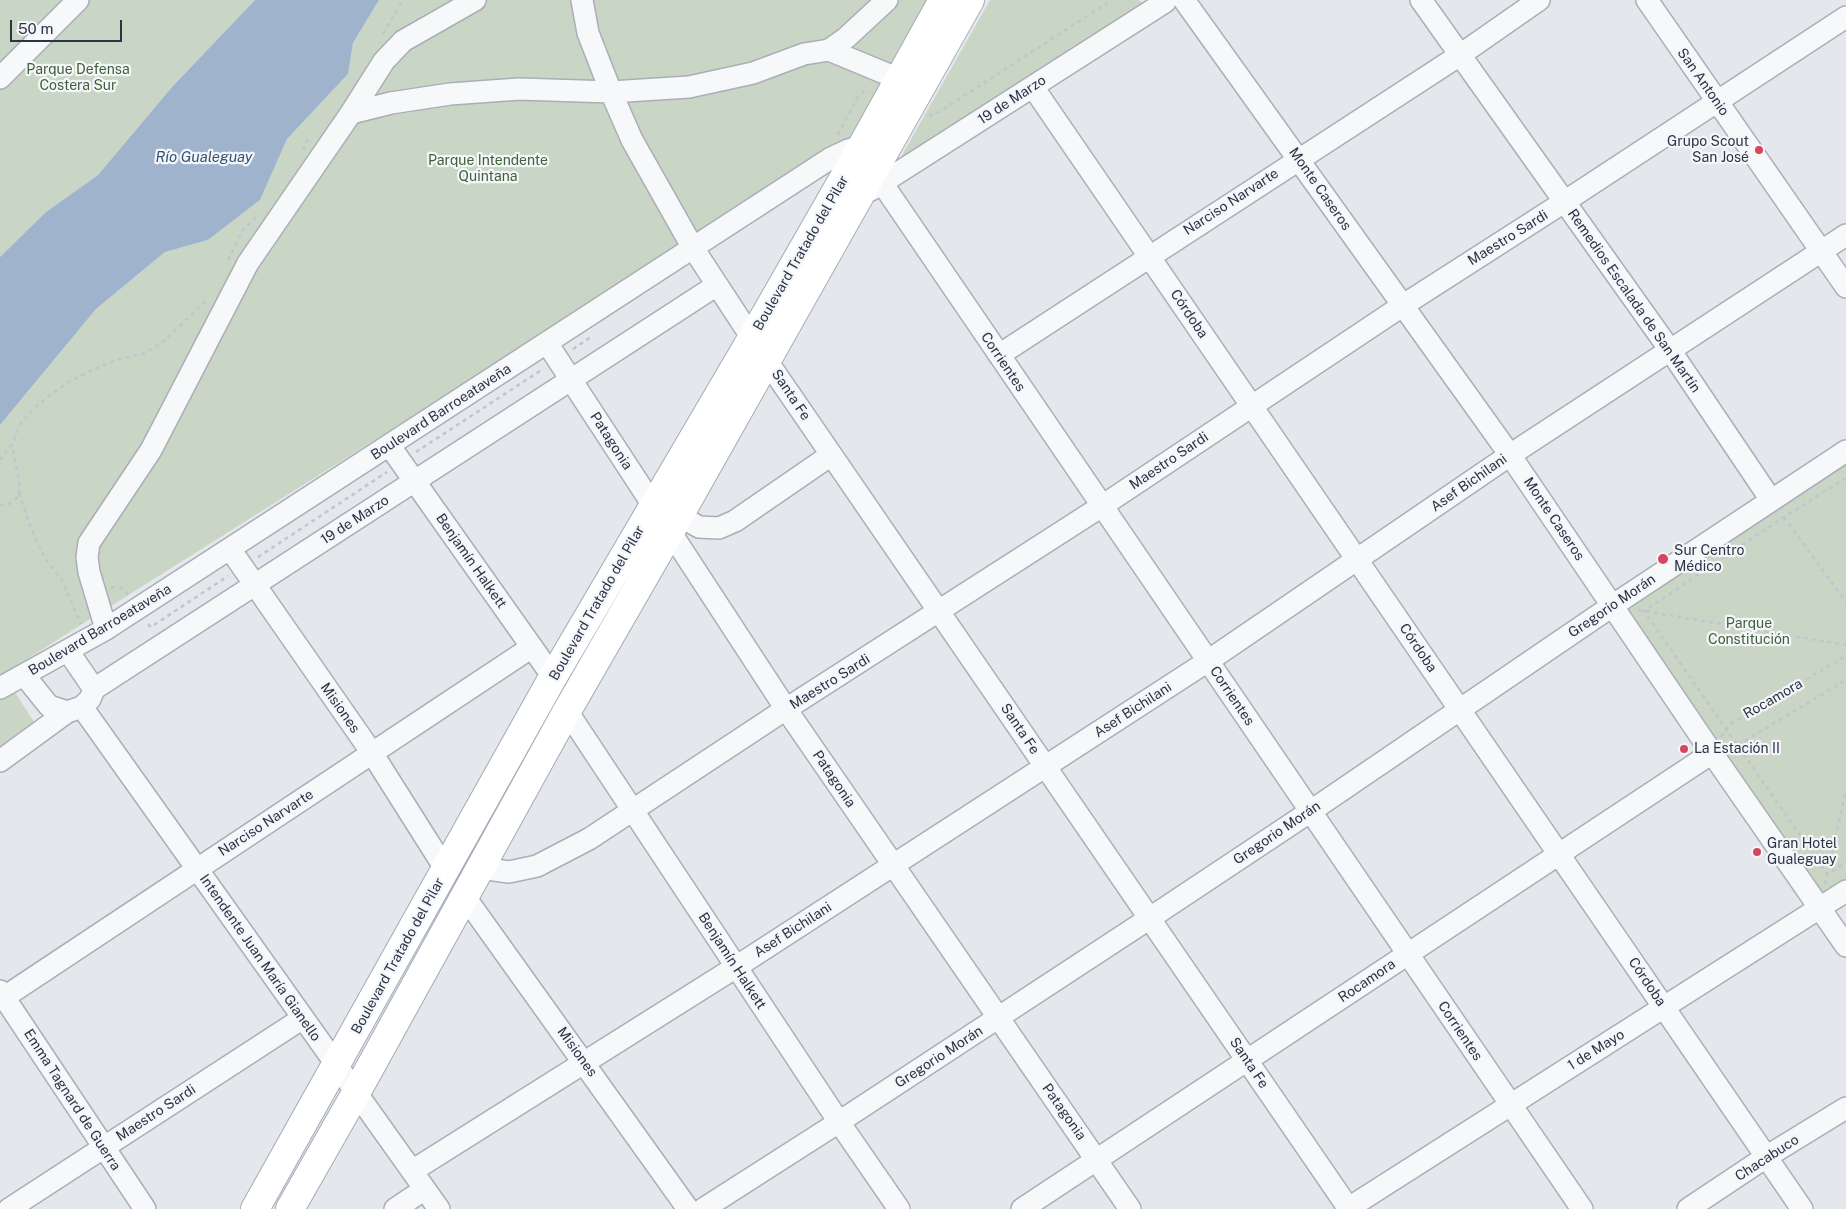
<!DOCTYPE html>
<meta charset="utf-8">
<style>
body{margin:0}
#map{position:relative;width:1846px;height:1209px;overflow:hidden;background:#e4e7ec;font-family:"Public Sans",sans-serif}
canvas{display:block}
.scale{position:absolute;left:10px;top:20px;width:112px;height:22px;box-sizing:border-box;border:2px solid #2b3445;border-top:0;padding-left:6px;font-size:15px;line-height:18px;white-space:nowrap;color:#2b3445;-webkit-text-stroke:4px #f4f6f9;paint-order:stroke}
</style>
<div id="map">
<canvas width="1846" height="1209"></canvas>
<div class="scale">50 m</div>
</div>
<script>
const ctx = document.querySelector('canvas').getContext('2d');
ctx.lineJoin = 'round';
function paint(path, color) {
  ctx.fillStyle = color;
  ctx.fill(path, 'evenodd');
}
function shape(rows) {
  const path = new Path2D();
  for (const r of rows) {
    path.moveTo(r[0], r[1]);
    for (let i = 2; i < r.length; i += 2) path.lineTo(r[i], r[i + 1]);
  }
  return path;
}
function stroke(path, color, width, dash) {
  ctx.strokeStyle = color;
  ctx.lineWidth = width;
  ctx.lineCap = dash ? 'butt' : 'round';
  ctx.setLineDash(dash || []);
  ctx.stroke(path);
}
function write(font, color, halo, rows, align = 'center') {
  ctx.font = font + ' "Public Sans",sans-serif';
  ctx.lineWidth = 4.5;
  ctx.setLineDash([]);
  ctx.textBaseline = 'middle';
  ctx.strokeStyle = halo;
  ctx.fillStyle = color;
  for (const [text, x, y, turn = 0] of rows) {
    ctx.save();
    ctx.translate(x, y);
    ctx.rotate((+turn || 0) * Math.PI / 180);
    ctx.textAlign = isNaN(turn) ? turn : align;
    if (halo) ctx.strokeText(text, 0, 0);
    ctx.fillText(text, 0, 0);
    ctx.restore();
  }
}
paint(shape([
 [0,0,255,0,172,87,98,175,46,212,0,257],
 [379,0,935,0,855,140,827,155,3,674,36,725,0,750,0,425,96,309,165,252,208,240,260,200,287,139,348,74,353,43],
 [990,0,1138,0,1145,4,1069,56,901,157],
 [1846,452,1846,889,1819,907,1613,606]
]), '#c9d6c5');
paint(shape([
 [255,0,379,0,353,43,348,74,287,139,260,200,208,240,165,252,96,309,0,425,0,257,46,212,98,175,172,87]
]), '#9fb4cc');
const minor = shape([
 [582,0,588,33,611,92,632,140,693,248,767,361,1349,1209],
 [1184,0,1510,455,1712,753,1846,946],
 [1421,0,1670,350,1771,500],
 [1647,0,1846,287],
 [829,50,846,38,887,0],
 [0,78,78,0],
 [1033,87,1802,1209],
 [351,113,391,103,450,94,519,89,611,92,689,87,753,73,804,54,829,50,899,79],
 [882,183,1582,1209],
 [871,190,1165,2],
 [547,343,786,709,1130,1209],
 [999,355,1460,55,1539,0],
 [389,445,553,677],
 [680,516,699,527,719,528,735,521,831,455],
 [230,549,372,753,446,870],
 [106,629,89,572,87,557,89,543,151,450,248,263,351,113,384,61,403,41,475,0],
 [68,651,94,689],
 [24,675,49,706,67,712],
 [0,688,106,629,831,158,848,150,862,146,868,149],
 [82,707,439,1209],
 [567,711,839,1122,899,1209],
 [0,761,67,712,82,707,90,699,94,689,717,285],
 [480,868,509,872,537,866,589,839,786,709,1102,506,1402,306,1564,202,1846,17],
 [465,897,688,1209],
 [0,991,145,1209],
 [0,1000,532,647],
 [412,1171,736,967,1208,661,1510,455,1846,235],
 [9,1209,303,1018],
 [395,1209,425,1189],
 [703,1209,839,1122,1150,918,1311,811,1612,606,1846,451],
 [1022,1209,1712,753],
 [1347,1209,1846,891],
 [1688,1209,1766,1157,1846,1108]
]);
const major = shape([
 [255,1209,553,677,752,338,862,146,943,0],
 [290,1209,356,1093,567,711,670,532,970,0]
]);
stroke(minor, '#a9aeb7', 24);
stroke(major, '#a3abb8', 30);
stroke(shape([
 [383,34,403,0],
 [929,116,939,112,1112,0],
 [838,135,857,98,866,90,869,92],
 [303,150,306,142,311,138],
 [228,260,243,230,257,216],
 [573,349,591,337],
 [416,452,543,369],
 [0,460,12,444,20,425,33,409,49,396,67,383,92,370,116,360,145,353,164,341,208,299],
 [1846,478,1784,517,1644,611,1827,874,1846,863],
 [19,493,31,529,46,560,62,580,81,624],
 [0,505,9,504,18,497,20,487,12,444],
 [1784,517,1846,602],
 [258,557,387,472],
 [111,587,121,588,128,594],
 [1638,610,1846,645],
 [148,624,151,627,228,576],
 [1721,737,1729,725,1846,656],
 [1730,747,1738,745,1846,680],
 [1825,884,1846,790]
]), '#c2c5cb', 2.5, [4, 4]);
stroke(minor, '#f7f8fa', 21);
stroke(major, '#fff', 28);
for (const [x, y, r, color] of [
 [1759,150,5,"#d1495b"],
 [1663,559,6,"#d1495b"],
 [1684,749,5,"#d1495b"],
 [1757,852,5,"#d1495b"]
]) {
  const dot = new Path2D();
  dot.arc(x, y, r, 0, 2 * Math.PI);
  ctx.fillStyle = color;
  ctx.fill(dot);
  stroke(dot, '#f4f6f9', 2);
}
write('14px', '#3f6138', '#f4f6f9', [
 ["Parque Defensa",78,70],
 ["Costera Sur",78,86],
 ["Parque Intendente",488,161],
 ["Quintana",488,177],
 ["Parque",1749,624],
 ["Constitución",1749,640]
]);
write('14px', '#2b3445', '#f4f6f9', [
 ["San Antonio",1703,82,55],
 ["19 de Marzo",1012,100,-33],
 ["Monte Caseros",1320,189,55],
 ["Narciso Narvarte",1231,202,-33],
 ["Maestro Sardi",1508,238,-32],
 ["Boulevard Tratado del Pilar",801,253,-60],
 ["Remedios Escalada de San Martín",1634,301,55],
 ["Córdoba",1189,314,56],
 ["Corrientes",1003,362,56],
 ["Santa Fe",791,395,56],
 ["Boulevard Barroeataveña",441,412,-33],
 ["Patagonia",611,441,57],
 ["Maestro Sardi",1169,461,-34],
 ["Asef Bichilani",1469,483,-35],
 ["Monte Caseros",1554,519,56],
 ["19 de Marzo",355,520,-33],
 ["Benjamín Halkett",471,561,55],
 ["Boulevard Tratado del Pilar",597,603,-60],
 ["Gregorio Morán",1612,606,-34],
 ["Boulevard Barroeataveña",100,630,-31],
 ["Córdoba",1418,648,56],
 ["Maestro Sardi",830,682,-32],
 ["Corrientes",1232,696,56],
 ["Rocamora",1773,699,-30],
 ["Misiones",340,708,55],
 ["Asef Bichilani",1133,710,-33],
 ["Santa Fe",1020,729,56],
 ["Patagonia",834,779,56],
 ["Narciso Narvarte",266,823,-33],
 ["Gregorio Morán",1277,833,-34],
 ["Asef Bichilani",793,930,-33],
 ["Boulevard Tratado del Pilar",398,956,-61],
 ["Intendente Juan María Gianello",260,958,55],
 ["Benjamín Halkett",732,961,57],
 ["Rocamora",1367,981,-34],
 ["Córdoba",1647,982,56],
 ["Corrientes",1460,1031,56],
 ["1 de Mayo",1596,1050,-32],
 ["Misiones",577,1052,54],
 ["Gregorio Morán",939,1057,-33],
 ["Santa Fe",1249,1063,56],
 ["Emma Tagnard de Guerra",72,1100,57],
 ["Patagonia",1064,1112,55],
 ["Maestro Sardi",156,1113,-33],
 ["Chacabuco",1767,1158,-33]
]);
write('14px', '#2b3445', '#f4f6f9', [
 ["Grupo Scout",1749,142,"right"],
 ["San José",1749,158,"right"],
 ["Sur Centro",1674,551],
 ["Médico",1674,567],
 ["La Estación II",1694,749],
 ["Gran Hotel",1767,844],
 ["Gualeguay",1767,860]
], 'left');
write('italic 15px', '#34527a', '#f4f6f9', [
 ["Río Gualeguay",204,157]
]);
</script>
